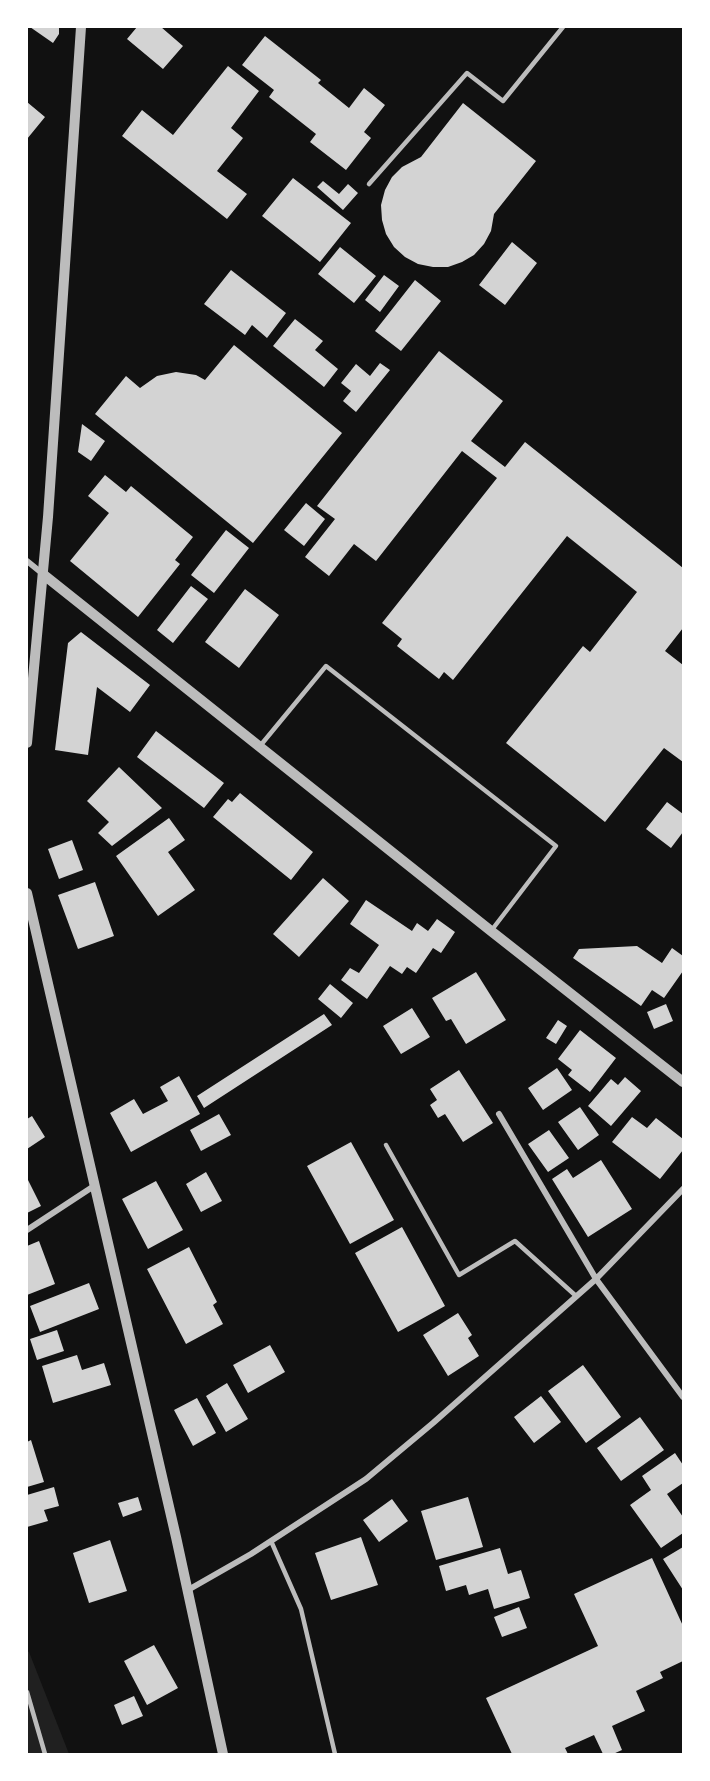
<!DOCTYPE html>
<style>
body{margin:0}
#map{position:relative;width:710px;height:1781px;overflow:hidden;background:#111;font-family:"Noto Serif",serif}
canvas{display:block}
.frame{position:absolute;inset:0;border:28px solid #fff;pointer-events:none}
</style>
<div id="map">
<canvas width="710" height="1781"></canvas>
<div class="frame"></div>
</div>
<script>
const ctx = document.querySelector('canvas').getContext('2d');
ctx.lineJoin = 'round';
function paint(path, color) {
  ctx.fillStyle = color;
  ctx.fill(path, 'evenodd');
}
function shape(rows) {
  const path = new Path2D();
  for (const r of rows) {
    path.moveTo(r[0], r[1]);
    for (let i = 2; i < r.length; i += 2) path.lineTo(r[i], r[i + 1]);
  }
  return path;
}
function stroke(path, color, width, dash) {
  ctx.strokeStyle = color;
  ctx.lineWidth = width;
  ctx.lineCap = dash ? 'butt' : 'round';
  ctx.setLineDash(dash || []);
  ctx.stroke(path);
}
paint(shape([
 [27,1651,29,1652,69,1754,27,1754]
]), '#202020');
paint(shape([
 [30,27,59,27,59,34,53,43],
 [137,27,161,27,183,46,163,69,127,39],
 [265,36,321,80,318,83,349,108,364,88,385,105,364,132,371,138,346,170,310,142,316,134,269,97,274,90,242,65],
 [228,66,259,91,231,128,243,138,217,171,247,194,227,219,122,136,142,110,173,135],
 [27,102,45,117,27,139],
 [463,103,536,161,494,214,491,231,484,244,474,255,462,262,448,267,433,267,418,264,405,257,394,247,386,234,382,220,381,205,385,190,392,177,402,167,421,157],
 [293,178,351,223,320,262,262,216],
 [323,181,339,194,348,184,358,193,343,210,317,187],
 [512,242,537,263,505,305,479,285],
 [340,247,376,276,354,303,318,274],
 [231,270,286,313,267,338,252,325,245,335,204,304],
 [384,275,399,286,380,312,365,300],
 [415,280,441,301,401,351,375,331],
 [295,319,323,341,315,350,338,369,324,387,273,346],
 [234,345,342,433,253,543,95,414,126,376,140,388,157,376,176,372,196,375,205,380],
 [439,351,503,401,471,441,505,467,525,442,683,568,683,628,665,651,683,665,683,762,664,748,605,822,506,743,583,646,590,652,637,592,567,536,453,680,444,672,439,679,397,646,402,639,382,623,497,478,462,451,376,561,354,544,329,576,305,557,335,519,317,506],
 [380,363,390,370,356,412,343,401,351,391,341,383,356,364,370,376],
 [82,424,105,441,91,461,78,452],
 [105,475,126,492,131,486,193,537,175,560,180,564,138,617,70,561,109,513,88,496],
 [306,503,325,519,304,546,284,530],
 [226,530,249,548,214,593,191,575],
 [191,586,208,599,173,643,157,630],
 [245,589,279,615,239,668,205,642],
 [81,632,150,685,130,712,97,687,88,755,55,750,68,643],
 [156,731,224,783,204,808,137,757],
 [119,767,162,808,112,846,98,833,109,822,87,801],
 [240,793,313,852,291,880,213,817,228,799,232,802],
 [667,802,683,814,683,832,671,848,646,829],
 [169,818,185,840,168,852,195,890,158,916,116,856],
 [72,840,83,870,59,879,48,849],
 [323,878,349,901,299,957,273,934],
 [95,882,114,936,78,949,58,895],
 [366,900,412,931,417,923,428,931,437,919,455,932,441,953,433,948,416,973,407,967,402,974,390,966,367,999,341,980,350,968,359,973,379,945,350,924],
 [637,946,662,963,672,948,683,956,683,971,664,998,652,990,641,1006,573,958,579,949],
 [476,972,506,1020,466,1044,451,1019,446,1021,432,998],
 [330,984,353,1003,341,1018,318,999],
 [666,1004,673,1021,654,1029,647,1012],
 [412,1008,430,1037,401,1054,383,1026],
 [324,1014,332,1025,204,1108,197,1096],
 [558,1020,567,1026,556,1044,546,1038],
 [580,1030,616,1058,590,1092,568,1075,572,1070,558,1059],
 [557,1068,572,1090,543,1110,528,1088],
 [459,1070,493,1123,463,1142,445,1114,438,1118,430,1105,437,1100,430,1089],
 [179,1076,200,1114,131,1152,110,1113,134,1099,143,1114,168,1101,160,1087],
 [625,1077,641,1091,611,1126,588,1106,611,1079,618,1085],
 [580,1107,599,1135,578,1150,558,1122],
 [219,1114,231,1135,201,1151,190,1130],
 [32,1116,45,1137,27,1149,27,1119],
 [632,1117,647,1128,656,1118,683,1139,683,1150,660,1179,612,1142],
 [549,1130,569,1158,548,1172,528,1144],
 [351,1142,394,1220,350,1244,307,1166],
 [601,1160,632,1209,588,1237,552,1179,567,1169,573,1178],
 [206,1172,222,1201,201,1212,186,1184],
 [27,1178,41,1206,27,1213],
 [156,1181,183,1230,148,1249,122,1199],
 [402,1227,445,1306,398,1332,355,1253],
 [39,1241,55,1284,27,1295,27,1246],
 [189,1247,217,1302,213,1305,223,1324,186,1344,147,1269],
 [89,1283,99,1309,40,1332,30,1306],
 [458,1313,472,1335,468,1338,479,1356,448,1376,423,1335],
 [57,1330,64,1351,37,1360,30,1339],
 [270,1345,285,1372,248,1393,233,1365],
 [77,1355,82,1370,104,1363,111,1385,53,1403,42,1366],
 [583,1365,621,1417,586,1443,548,1391],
 [227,1383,248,1419,226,1432,206,1396],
 [541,1396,561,1422,534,1443,514,1417],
 [197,1398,216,1433,193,1446,174,1410],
 [640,1417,664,1450,621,1481,597,1448],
 [31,1440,44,1482,27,1487,27,1442],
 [675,1453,683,1465,683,1483,667,1494,683,1517,683,1533,661,1548,630,1505,651,1490,642,1476],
 [54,1487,59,1506,44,1510,48,1521,27,1527,27,1495],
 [138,1497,142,1510,123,1517,118,1503],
 [468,1497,483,1547,436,1560,421,1511],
 [392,1499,408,1521,379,1542,363,1520],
 [361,1537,378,1585,331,1600,315,1553],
 [110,1540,127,1591,89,1603,73,1553],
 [683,1547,683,1590,663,1559],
 [500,1548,508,1574,521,1570,530,1598,494,1609,488,1589,469,1595,466,1585,446,1591,439,1566],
 [652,1558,683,1626,683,1661,660,1672,663,1678,636,1691,645,1711,612,1726,622,1750,613,1754,603,1754,594,1735,565,1748,568,1754,512,1754,486,1698,598,1646,574,1594],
 [519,1607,527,1628,502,1637,494,1617],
 [154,1645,178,1688,147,1705,124,1661],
 [134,1696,143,1716,122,1725,114,1705]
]), '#d3d3d3');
stroke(shape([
 [369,184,467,73,503,101,563,27],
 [260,746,326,666,556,846,491,931],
 [386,1145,459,1275,515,1241,576,1296],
 [271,1541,301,1609,335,1754],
 [27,1692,45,1754]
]), '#bcbcbc', 4.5);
stroke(shape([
 [27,561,43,574],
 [499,1114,596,1279,683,1397],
 [27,1230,94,1186],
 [188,1590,251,1554,366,1479,433,1423,596,1279,683,1189]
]), '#bcbcbc', 6);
stroke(shape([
 [44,575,491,931,683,1082],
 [27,743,48,517,81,27],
 [27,893,176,1537,223,1754]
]), '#bcbcbc', 10);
</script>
